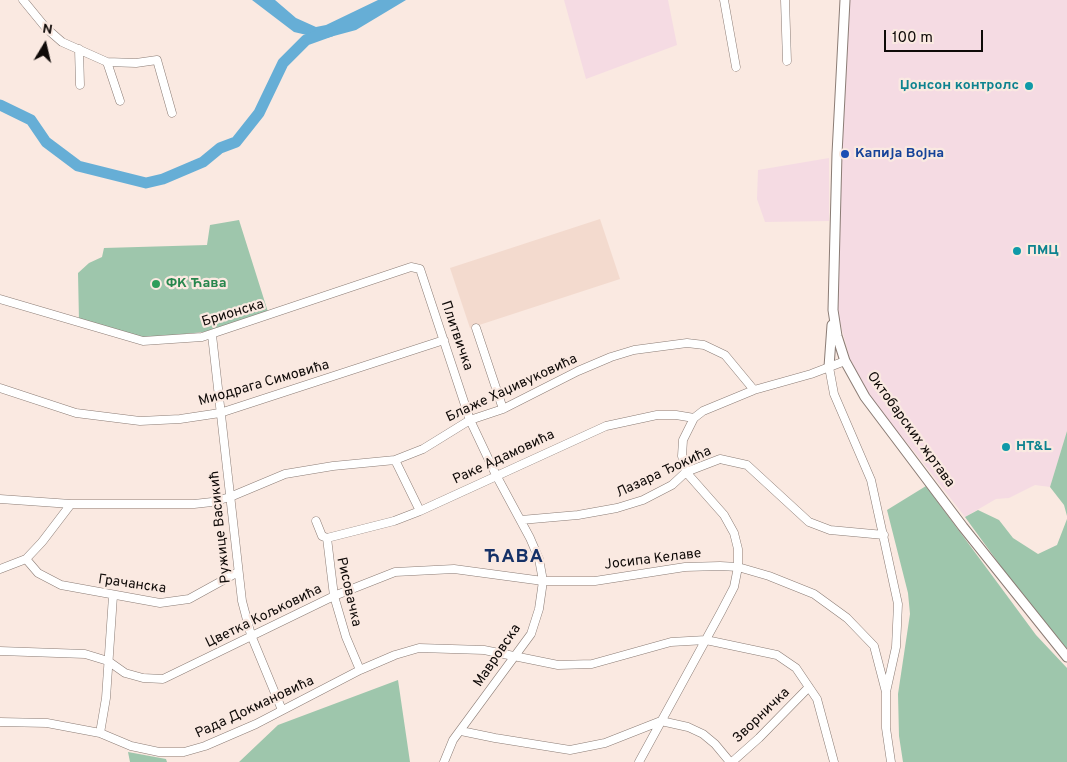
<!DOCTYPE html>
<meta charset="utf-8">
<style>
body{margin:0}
#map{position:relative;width:1067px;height:762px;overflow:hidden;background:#fae9e1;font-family:Overpass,sans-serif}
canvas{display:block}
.north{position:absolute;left:20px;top:20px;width:50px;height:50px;-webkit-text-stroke:4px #fae9e1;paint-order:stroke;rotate:9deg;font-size:14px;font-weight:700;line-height:20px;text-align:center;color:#0f0a08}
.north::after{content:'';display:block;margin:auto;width:18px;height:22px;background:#0f0a08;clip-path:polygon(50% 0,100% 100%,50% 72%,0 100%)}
.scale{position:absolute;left:884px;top:30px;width:99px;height:22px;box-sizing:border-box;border:2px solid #0f0a08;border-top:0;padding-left:6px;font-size:15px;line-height:18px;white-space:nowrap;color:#0f0a08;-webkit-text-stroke:4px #fae9e1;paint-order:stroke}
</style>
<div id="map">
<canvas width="1067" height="762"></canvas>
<div class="north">N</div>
<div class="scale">100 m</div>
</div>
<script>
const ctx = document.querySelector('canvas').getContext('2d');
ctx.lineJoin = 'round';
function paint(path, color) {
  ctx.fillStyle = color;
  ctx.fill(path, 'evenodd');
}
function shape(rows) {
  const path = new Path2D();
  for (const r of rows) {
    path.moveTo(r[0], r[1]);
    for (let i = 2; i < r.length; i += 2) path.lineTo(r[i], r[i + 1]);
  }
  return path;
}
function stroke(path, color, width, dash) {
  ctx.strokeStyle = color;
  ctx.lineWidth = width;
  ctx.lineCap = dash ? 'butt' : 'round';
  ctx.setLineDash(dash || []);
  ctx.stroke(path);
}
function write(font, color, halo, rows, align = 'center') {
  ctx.font = font + ' Overpass,sans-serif';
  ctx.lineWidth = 4.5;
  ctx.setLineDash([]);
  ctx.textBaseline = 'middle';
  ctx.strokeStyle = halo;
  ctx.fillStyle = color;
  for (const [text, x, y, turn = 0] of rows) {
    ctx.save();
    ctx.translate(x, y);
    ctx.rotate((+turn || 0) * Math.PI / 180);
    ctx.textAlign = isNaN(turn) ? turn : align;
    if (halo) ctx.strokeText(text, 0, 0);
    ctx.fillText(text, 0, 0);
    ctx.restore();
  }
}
paint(shape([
 [564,0,668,0,677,45,586,79],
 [849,0,1067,0,1067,431,1050,487,1035,485,1009,498,996,499,965,517,913,450,881,413,862,383,850,359,836,308,837,233],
 [829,158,829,221,765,222,757,199,758,170]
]), '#f5dbe3');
paint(shape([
 [600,219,620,279,470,328,450,268]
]), '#f3dace');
paint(shape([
 [239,220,268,312,212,331,140,339,79,321,78,273,89,263,102,257,104,248,207,245,210,225],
 [1067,431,1067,516,1064,505,1050,487],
 [926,486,1036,635,1067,668,1067,762,903,762,899,736,898,694,910,614,908,593,887,510],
 [978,510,999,520,1013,538,1038,554,1057,545,1067,519,1067,649,1013,583,965,517],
 [398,680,410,762,239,762,278,725],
 [128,752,166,759,167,762,130,762]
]), '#9ec6ac');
paint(shape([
 [252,0,275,0,296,18,316,27,326,25,378,0,406,0,356,30,319,40,317,33,311,36,294,32]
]), '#66aed6');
stroke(shape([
 [0,105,31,120,46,142,78,166,146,183,163,179,203,162,220,148,236,142,259,113,283,63,306,40,331,31]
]), '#66aed6', 11);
const minor = shape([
 [23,0,46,28,62,42,107,62,136,63,157,60,172,113],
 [724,0,736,67],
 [785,0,787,61],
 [79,49,80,85],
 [107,62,120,101],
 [0,299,143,341,202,337,411,267,420,269,470,420,496,475,530,538,539,559,543,581,539,609,531,634,453,740,444,762],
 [476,328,503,409],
 [212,335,242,601,251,635,282,710],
 [829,367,834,394,871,480,898,604,896,647,886,692,886,728,891,762],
 [0,388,76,413,140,421,180,419,220,413,444,340],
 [395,460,420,511],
 [0,499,71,504],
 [521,520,578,515,617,508,643,500,672,485,686,472,720,459,747,465,809,522,830,530,884,535],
 [316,521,322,536,327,538,334,596,346,637,360,670],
 [327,538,394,521,420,511,606,426,657,415,676,415,694,418],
 [26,559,38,573,61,585,160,603,189,599,238,572],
 [0,569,26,559,42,542,71,504,194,504,212,502,230,497,285,474,333,466,395,460,423,449,470,420,503,409,578,371,611,357,634,350,687,343,704,345,725,355,754,390],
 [0,651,85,654,108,661,125,673,143,678,163,679,334,596,395,572,454,569,543,581,595,581,685,567,720,566,738,567,769,576,814,594,847,618,874,646,886,692],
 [0,722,47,723,100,733,131,746,159,752,184,752,205,746,256,724,360,670,395,655,419,648,484,650,558,665,592,664,671,642,706,640,777,655,796,668,817,699,834,762],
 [461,731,495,738,570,750,605,743,661,721,688,727,703,734,715,744,730,762],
 [100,733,106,698,113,596],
 [639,762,721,612,734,587,738,567,738,549,734,533,724,515,686,472,682,456,683,440,694,418,703,411,754,390,811,374,845,361],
 [732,762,759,738,809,687]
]);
const tertiary = shape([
 [845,0,837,154,833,310,837,336,845,361,865,397,963,527,1067,657],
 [829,367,832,325]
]);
stroke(minor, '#8b7c75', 9);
stroke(tertiary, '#8b7c75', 11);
stroke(minor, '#fff', 8);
stroke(tertiary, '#fff', 9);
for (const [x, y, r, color] of [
 [1029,86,5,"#0f9aa8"],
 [845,154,5,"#1a4fb4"],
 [1017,251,5,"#0f9aa8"],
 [156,284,5,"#2e9e5b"],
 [1006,447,5,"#0f9aa8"]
]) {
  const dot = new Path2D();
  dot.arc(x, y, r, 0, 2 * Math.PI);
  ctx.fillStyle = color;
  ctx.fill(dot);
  stroke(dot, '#fae9e1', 2);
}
write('bold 14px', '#0d838f', '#fae9e1', [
 ["Џонсон контролс",1019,86,"right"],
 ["ПМЦ",1027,251],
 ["HT&L",1016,447]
], 'left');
write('bold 14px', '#164399', '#fae9e1', [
 ["Капија Војна",855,154]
], 'left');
write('bold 14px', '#27864d', '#fae9e1', [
 ["ФК Ћава",166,284]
], 'left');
write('14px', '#0f0a08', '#fae9e1', [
 ["Брионска",233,314,-17],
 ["Плитвичка",456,336,71],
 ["Миодрага Симовића",264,384,-16],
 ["Блаже Хаџивуковића",512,389,-25],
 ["Октобарских жртава",910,430,54],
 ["Раке Адамовића",504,458,-25],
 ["Лазара Ђокића",664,473,-25],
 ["Ружице Васикић",221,527,-96],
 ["Јосипа Келаве",653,560,-7],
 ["Грачанска",132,585,8],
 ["Рисовачка",348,592,77],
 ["Цветка Кољковића",264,617,-26],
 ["Мавровска",498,656,-56],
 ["Рада Докмановића",255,708,-25],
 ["Зворничка",762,716,-44]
]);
ctx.letterSpacing = '1px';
write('bold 19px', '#153167', '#fae9e1', [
 ["ЋАВА",514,558]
]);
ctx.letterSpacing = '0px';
</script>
